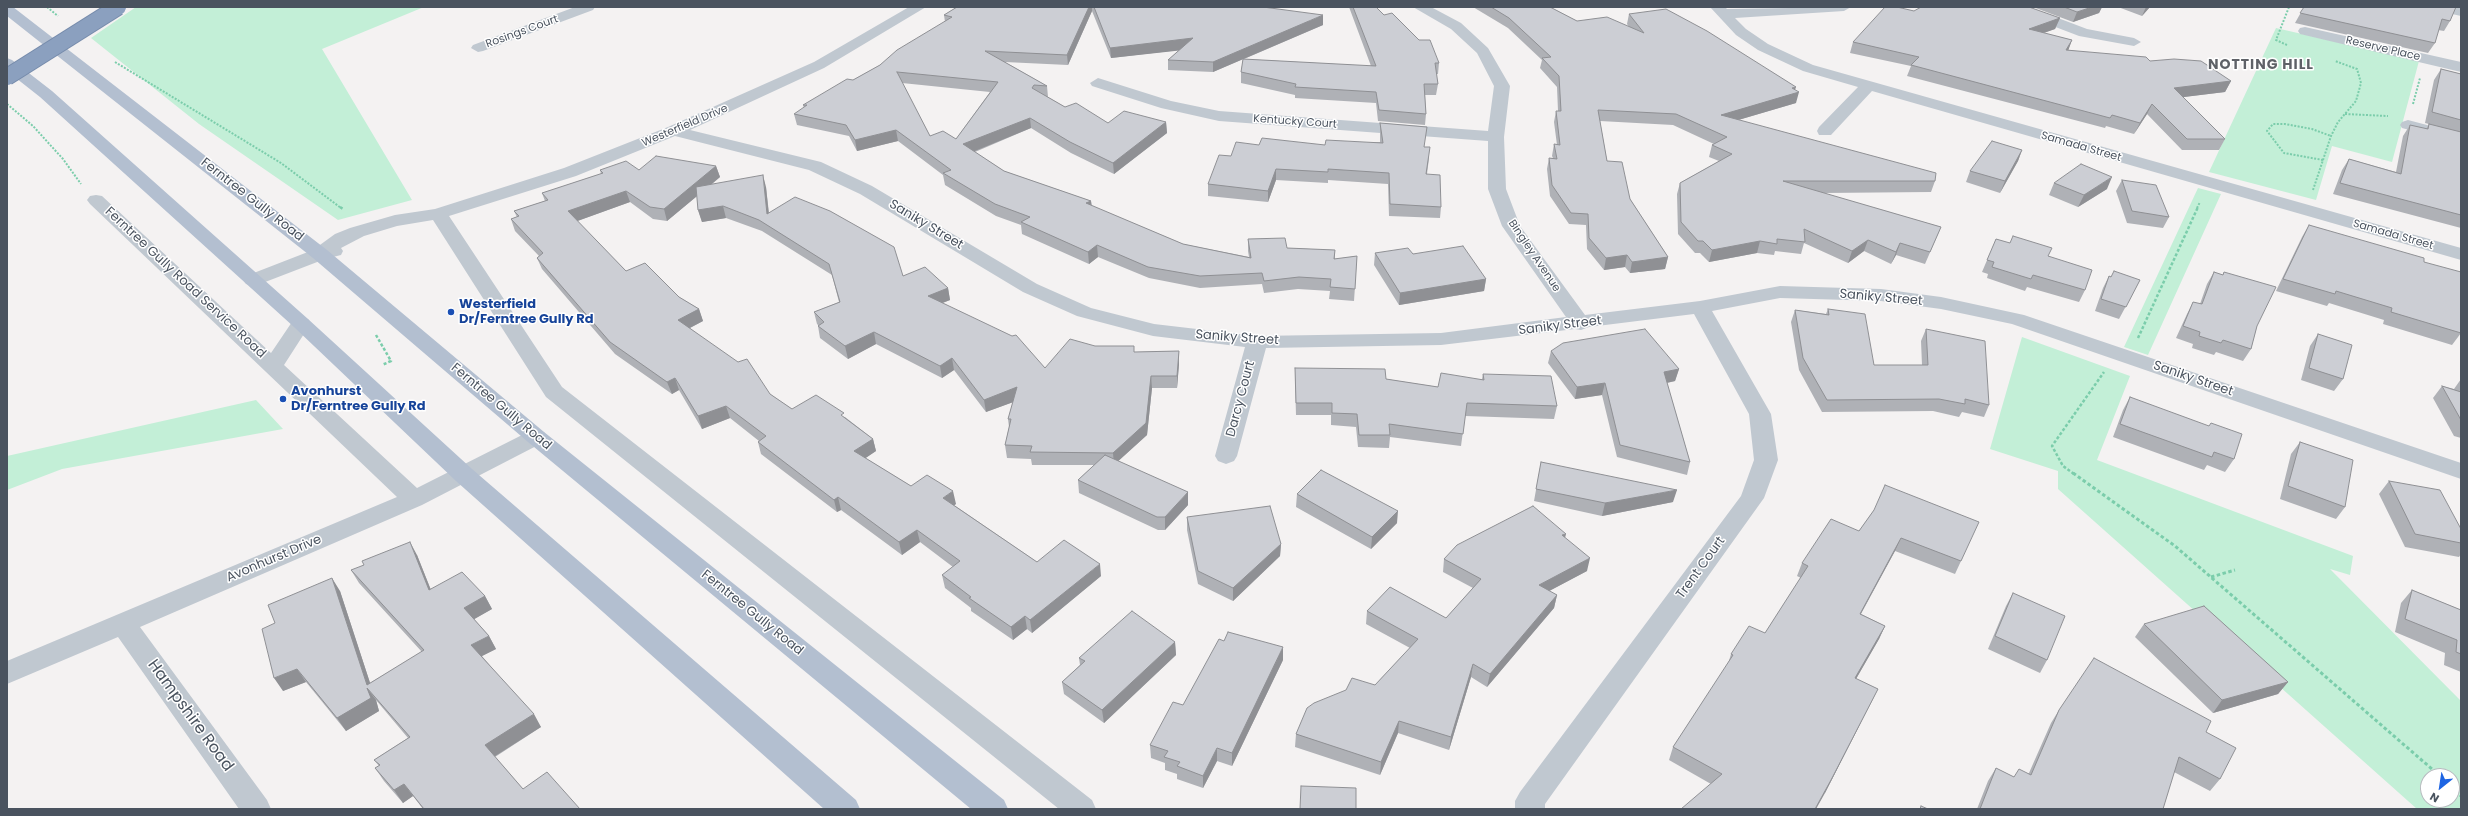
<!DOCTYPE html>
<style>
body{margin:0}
#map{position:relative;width:2468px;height:816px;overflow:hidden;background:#f4f2f2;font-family:Poppins,sans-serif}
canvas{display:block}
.frame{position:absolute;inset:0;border:8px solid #4a535f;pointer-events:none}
.north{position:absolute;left:2420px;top:768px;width:40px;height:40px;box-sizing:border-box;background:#fff;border:1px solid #b7babf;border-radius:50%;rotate:210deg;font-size:11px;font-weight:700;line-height:16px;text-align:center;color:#4a535f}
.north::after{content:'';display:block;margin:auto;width:14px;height:18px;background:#1e65e3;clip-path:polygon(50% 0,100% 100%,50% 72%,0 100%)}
</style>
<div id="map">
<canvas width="2468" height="816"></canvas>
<div class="frame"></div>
<div class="north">N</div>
</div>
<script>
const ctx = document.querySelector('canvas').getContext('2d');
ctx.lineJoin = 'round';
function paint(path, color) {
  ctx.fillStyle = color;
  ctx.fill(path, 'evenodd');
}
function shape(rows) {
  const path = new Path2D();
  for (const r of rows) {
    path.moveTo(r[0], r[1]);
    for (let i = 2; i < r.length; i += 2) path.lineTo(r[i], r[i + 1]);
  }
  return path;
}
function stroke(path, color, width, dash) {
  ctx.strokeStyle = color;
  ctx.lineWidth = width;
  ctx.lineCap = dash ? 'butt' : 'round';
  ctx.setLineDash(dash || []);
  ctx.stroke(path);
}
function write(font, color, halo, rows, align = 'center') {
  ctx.font = font + ' Poppins,sans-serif';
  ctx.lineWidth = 3;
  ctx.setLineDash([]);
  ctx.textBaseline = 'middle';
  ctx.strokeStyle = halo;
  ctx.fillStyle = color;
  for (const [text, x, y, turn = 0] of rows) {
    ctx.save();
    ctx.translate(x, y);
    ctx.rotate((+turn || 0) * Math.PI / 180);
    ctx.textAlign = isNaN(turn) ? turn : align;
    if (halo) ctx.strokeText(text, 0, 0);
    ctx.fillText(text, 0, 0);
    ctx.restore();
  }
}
paint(shape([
 [136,7,424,7,322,49,412,200,338,220,199,124,91,38],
 [2276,28,2419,61,2392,162,2332,146,2316,200,2209,172],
 [2198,188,2221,194,2148,355,2124,347],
 [2022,337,2130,376,2097,460,2353,556,2350,575,2330,569,2461,701,2461,809,2417,809,2058,489,2058,471,1990,449],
 [2428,776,2452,776,2452,800,2428,800],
 [256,400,283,429,62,469,7,490,7,456]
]), '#c3efd7');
stroke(shape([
 [47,7,58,16],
 [2287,45,2276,40,2289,7],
 [115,62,281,163,341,208],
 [7,104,33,126,63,159,81,184],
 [2413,104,2420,78],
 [2345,114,2388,116],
 [2323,160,2284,153,2267,131,2273,124,2285,124,2312,129,2331,136],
 [2313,190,2331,136,2338,122,2356,101,2361,83,2357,69,2335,61],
 [2197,208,2200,202]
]), '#7bcdab', 2, [2, 1.5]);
stroke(shape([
 [340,207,343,209],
 [376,335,391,361,382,365],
 [2138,338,2198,207],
 [2074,474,2063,466,2052,446,2104,372]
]), '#7bcdab', 2.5, [3, 2]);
stroke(shape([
 [2073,473,2175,546,2440,776],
 [2211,577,2235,570],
 [2452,786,2461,796]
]), '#7bcdab', 3, [3.5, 2.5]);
paint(shape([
 [575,7,595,7,593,10,483,51,478,52,471,48,473,45,575,7],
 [909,7,926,7,824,68,690,130,821,162,872,186,1037,284,1091,308,1154,324,1257,336,1441,333,1566,317,1502,226,1488,189,1488,141,1219,121,1161,108,1092,86,1090,83,1098,78,1171,101,1219,111,1488,131,1494,86,1477,53,1451,29,1413,7,1431,7,1461,23,1488,48,1510,86,1504,137,1506,189,1520,226,1585,315,1700,301,1780,286,1881,289,1941,297,2024,315,2461,463,2461,479,2012,324,1941,309,1881,301,1780,298,1712,311,1771,414,1778,460,1764,498,1545,804,1545,809,1515,809,1515,801,1520,792,1741,496,1754,460,1749,414,1694,314,1589,327,1581,330,1575,329,1441,345,1266,348,1237,456,1234,461,1226,464,1218,461,1215,456,1245,347,1153,336,1077,316,1023,292,860,194,809,170,675,136,576,176,449,216,562,387,1092,800,1096,809,1059,809,546,397,433,220,397,226,364,236,341,248,343,251,341,255,325,259,260,284,253,286,246,284,243,280,246,276,313,250,335,234,350,228,395,215,435,209,564,168,668,127,814,62,909,7],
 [1710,7,1725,7,1727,9,1851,7,1844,11,1735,18,1746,29,1768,44,1813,65,2461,248,2461,260,1872,91,1831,135,1819,135,1817,131,1819,127,1858,87,1803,71,1758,50,1736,35,1710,7],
 [2009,7,2029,7,2087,29,2134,38,2141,42,2134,46,2079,36,2011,10,2009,7],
 [2432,7,2461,8,2461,16,2434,10,2432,7],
 [2305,27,2461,62,2461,72,2300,34,2298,31,2300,28,2305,27],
 [2408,120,2461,134,2461,144,2402,128,2400,125,2402,122,2408,120],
 [96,195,102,196,271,353,294,319,301,317,308,319,311,323,284,365,417,488,528,432,536,430,544,432,547,437,544,442,422,505,140,627,267,800,271,809,239,809,118,637,7,684,7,661,397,497,90,204,87,200,90,196,96,195]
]), '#c0c8d0');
paint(shape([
 [7,7,13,7,327,250,544,432,1004,800,1008,809,971,809,528,442,313,258,7,16,7,7],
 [7,58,12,60,52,91,308,319,472,469,856,800,860,809,824,809,456,481,294,327,40,97,7,71,7,58]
]), '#b3bfd0');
const highwayBridge = shape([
 [7,77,118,7]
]);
stroke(highwayBridge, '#768bab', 18, []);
stroke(highwayBridge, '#8ba0bf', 16);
paint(shape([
 [957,7,1263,7,1323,25,1244,59,1371,66,1349,7,1376,7,1384,15,1439,63,1438,74,1436,74,1438,84,1436,95,1425,95,1426,114,1425,125,1378,121,1376,103,1295,98,1295,95,1241,83,1241,72,1243,59,1213,72,1168,70,1168,60,1179,50,1111,58,1092,11,1068,65,1005,62,1047,86,1048,97,1065,107,1108,123,1166,122,1167,133,1114,174,1071,153,1031,128,975,152,1004,171,1091,201,1092,206,1183,244,1249,257,1248,251,1248,239,1287,248,1335,250,1335,259,1357,256,1354,301,1329,299,1330,291,1298,289,1264,293,1262,284,1200,288,1149,278,1098,257,1089,264,1022,234,1021,225,996,216,945,185,943,175,898,141,857,151,849,136,797,125,794,114,804,108,803,105,853,80,880,65,945,22,944,15],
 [902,83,990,92,956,139,930,136],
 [1473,7,1550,7,1577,21,1629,27,1627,24,1629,14,1795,90,1796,103,1738,120,1935,181,1931,192,1822,193,1941,227,1925,264,1896,255,1891,264,1864,251,1848,263,1804,243,1801,254,1775,251,1774,255,1757,253,1709,262,1700,253,1695,253,1678,234,1677,194,1680,183,1719,161,1709,157,1712,145,1714,144,1673,125,1600,121,1607,161,1630,199,1668,257,1665,269,1630,273,1625,267,1604,270,1587,249,1586,225,1569,224,1550,196,1547,169,1549,158,1553,158,1552,156,1554,144,1557,145,1554,122,1556,111,1558,111,1557,87,1540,68,1542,60,1508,28],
 [2033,7,2102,7,2099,13,2073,22],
 [2118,7,2150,7,2142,16],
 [2304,7,2456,7,2450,21,2444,31,2438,30,2435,43,2428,53,2295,23],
 [1914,11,2060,18,2055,29,2043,33,2072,40,2068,50,2150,61,2231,81,2225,92,2183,97,2225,139,2219,150,2182,150,2147,114,2134,134,2106,126,2105,128,1907,76,1911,66,1850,53,1853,42],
 [2441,69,2461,74,2461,228,2333,194,2342,170,2349,159,2396,172,2403,136,2410,125,2426,129,2429,124,2425,123,2434,80],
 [1380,123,1424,147,1429,158,1427,174,1441,207,1440,218,1389,216,1388,184,1328,180,1328,183,1276,180,1268,202,1208,196,1208,184,1259,145,1325,145,1380,142],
 [2022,150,2018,161,2000,193,1966,182,1970,171],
 [716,166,720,177,711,185,766,187,769,213,903,276,948,288,950,300,942,303,1045,368,1095,346,1135,352,1179,351,1179,364,1177,388,1152,388,1147,435,1118,461,1188,505,1165,530,1158,530,1079,493,1078,480,1094,465,1032,465,1031,459,1007,458,1005,445,1009,427,1008,419,1013,402,986,412,954,370,942,378,876,344,848,359,820,338,818,326,818,325,817,324,814,312,839,302,832,275,762,231,726,218,702,222,698,210,697,196,667,221,653,219,630,202,577,221,626,271,679,297,699,309,703,321,690,328,770,394,792,409,845,417,873,439,876,451,865,458,911,486,956,504,954,505,1037,562,1101,576,1032,633,1027,629,1013,640,971,611,971,608,945,588,942,575,953,567,920,542,902,555,841,510,837,512,761,454,758,442,759,441,730,418,702,429,679,390,672,394,615,354,542,269,537,258,539,256,515,231,511,219,517,217,514,211,545,201,542,193,601,174,600,170,639,170],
 [2122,180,2169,217,2163,228,2127,223,2116,191],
 [2054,183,2107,189,2078,207,2049,195],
 [2309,225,2424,262,2461,333,2452,345,2383,324,2384,320,2329,303,2327,306,2276,291,2302,237],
 [1996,239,2048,256,2085,290,2079,302,2027,287,2025,291,1987,278,1988,274,1982,272],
 [1375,253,1413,254,1486,279,1484,291,1399,305,1374,265],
 [2214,272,2223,275,2224,272,2257,326,2251,349,2243,361,2216,352,2214,355,2192,348,2193,344,2176,338,2187,314,2193,302,2200,304,2207,284],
 [2109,276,2140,280,2119,319,2095,311,2103,288],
 [1828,309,1874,365,1922,365,1921,341,1926,329,1989,405,1984,417,1962,412,1959,417,1933,411,1822,412,1799,370,1791,322,1795,310,1826,314],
 [2318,334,2343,379,2334,391,2301,380,2310,346],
 [1551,351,1679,369,1675,381,1667,383,1690,462,1687,475,1617,457,1602,395,1575,399,1548,363],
 [1295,368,1386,379,1438,387,1482,379,1483,374,1557,406,1554,419,1465,416,1461,446,1390,437,1389,448,1358,447,1356,427,1331,425,1331,415,1296,415,1295,381],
 [2461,379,2461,438,2454,436,2433,398,2442,386,2454,389],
 [2130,397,2234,459,2225,472,2207,465,2204,470,2113,437,2123,410],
 [2300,442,2345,507,2336,519,2280,499,2291,454],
 [1541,462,1673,502,1602,516,1534,501],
 [2389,481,2461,529,2461,554,2459,557,2405,547,2379,494],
 [1297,494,1397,523,1371,549,1296,507],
 [1874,510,1961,561,1955,574,1895,551,1861,614,1885,626,1879,639,1856,679,1878,689,1825,793,1711,784,1669,760,1673,747,1728,664,1731,654,1765,633,1801,578,1797,576,1802,563,1859,531],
 [1187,517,1281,544,1280,556,1233,601,1198,584,1187,530],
 [1565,538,1587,571,1549,591,1557,595,1554,608,1487,687,1471,677,1449,750,1398,733,1380,775,1295,747,1296,734,1375,685,1410,648,1366,624,1367,611,1446,618,1473,588,1443,572,1444,559],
 [417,555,431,590,485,596,492,609,474,619,489,636,496,649,482,656,541,727,495,757,523,789,580,809,423,809,413,796,403,803,384,781,375,768,379,766,374,760,408,738,376,700,379,711,346,731,306,682,283,691,275,623,340,591,370,683,422,652,359,583,351,570],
 [2412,590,2461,610,2461,672,2444,665,2445,653,2395,632,2401,603],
 [2013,593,2047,660,2040,673,1988,649,2006,606],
 [2144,624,2288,682,2278,694,2213,713,2135,637],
 [1175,642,1176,655,1104,723,1064,694,1062,682,1080,665,1079,658],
 [1283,660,1232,766,1217,761,1203,788,1177,779,1177,774,1165,770,1165,763,1151,758,1150,745,1183,705],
 [2059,710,2206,732,2220,779,2210,791,2174,772,2163,809,1977,809,1988,781,1996,768,2014,777,2029,773,2051,723]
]), '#afb1b6');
paint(shape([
 [1089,7,1092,7,1092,11,1068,65,1067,55],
 [2092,7,2102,7,2099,13,2073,22,2077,12],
 [2146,7,2150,7,2142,16],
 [1323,15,1323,25,1213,72,1213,62],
 [2060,18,2055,29,2024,40,2029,29],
 [1193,38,1193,49,1111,58,1110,48],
 [2072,40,2068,51,2066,50],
 [2231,81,2225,92,2168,99,2174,88],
 [1796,87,1794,93,1799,92,1796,103,1718,126,1721,115],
 [2152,104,2147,114,2134,134,2140,123],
 [1030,118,1031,128,965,155,963,144],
 [1166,122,1167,133,1114,174,1113,163],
 [896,130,898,141,857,151,855,140],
 [2022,150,2018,161,2000,193,2005,181],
 [716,166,720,177,667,221,664,209],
 [1276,169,1276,180,1268,202,1268,191],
 [763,175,766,187,770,226,767,214],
 [2112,177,2107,189,2078,207,2084,195],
 [626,191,630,202,572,223,568,211],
 [1091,201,1092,212,1086,203],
 [723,206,726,218,702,222,698,210],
 [1868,240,1864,251,1848,263,1852,251],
 [1760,241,1757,253,1709,262,1712,250],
 [1900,243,1896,255,1891,264,1896,252],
 [1097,245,1098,257,1089,264,1088,252],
 [1627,255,1625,267,1604,270,1606,258],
 [1668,257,1665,269,1630,273,1632,262],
 [1486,279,1484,291,1399,305,1400,293],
 [948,288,950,300,930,308,928,296],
 [699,309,703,321,682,332,678,320],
 [874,332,876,344,848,359,845,346],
 [1179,351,1179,364,1177,388,1177,376],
 [952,358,954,370,942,378,940,366],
 [1679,369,1675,381,1661,384,1664,372],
 [1151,376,1152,388,1147,435,1114,465,1113,453],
 [675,378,679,390,672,394,667,382],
 [1605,383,1602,395,1575,399,1577,387],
 [1017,387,1019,400,986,412,984,400],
 [726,406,730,418,702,429,698,416],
 [873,439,876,451,857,464,854,451],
 [1677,490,1673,502,1602,516,1605,503],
 [953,491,956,504,946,511,943,498],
 [1188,492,1188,505,1165,530,1165,517],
 [838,497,841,510,837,512,834,500],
 [1398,511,1397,523,1371,549,1372,537],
 [917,530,920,542,902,555,899,542],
 [1566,534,1563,546,1562,535],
 [1901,538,1895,551,1854,626,1860,614],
 [410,542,417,555,436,603,429,590],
 [1281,544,1280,556,1233,601,1233,588],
 [1590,558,1587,571,1536,598,1539,585],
 [1100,564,1101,576,1032,633,1030,620],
 [332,578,340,591,374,695,367,685],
 [1557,595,1554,608,1487,687,1490,674],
 [485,596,492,609,471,621,464,608],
 [1025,616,1027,629,1013,640,1011,627],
 [1885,626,1879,639,1849,691,1855,678],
 [489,636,496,649,478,658,471,645],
 [1175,642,1176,655,1104,723,1102,710],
 [1283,647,1283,660,1232,766,1232,753],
 [1473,664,1471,677,1449,750,1451,737],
 [297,669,306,682,283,691,274,678],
 [2288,682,2278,694,2213,713,2222,700],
 [367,688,376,700,379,711,346,731,337,718],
 [1878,689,1825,793,1816,809,1815,809],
 [534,714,541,727,492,758,485,745],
 [1399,721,1398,733,1380,775,1381,762],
 [1217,748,1217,761,1203,788,1203,776],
 [404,784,413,796,403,803,394,790]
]), '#8f9094');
const building = shape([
 [957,7,1089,7,1067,55,985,51,1047,86,1034,85,1032,88,1065,107,1076,103,1108,123,1124,111,1166,122,1113,163,1070,142,1030,118,963,144,1004,171,1091,201,1086,203,1183,244,1251,258,1248,239,1285,238,1287,248,1335,250,1334,259,1357,256,1355,289,1330,287,1331,279,1299,277,1264,281,1262,273,1200,276,1148,267,1097,245,1088,252,1021,222,1030,217,995,204,943,173,951,170,896,130,855,140,846,125,794,114,807,105,803,105,847,79,853,80,880,65,897,50,952,17,944,15,957,7],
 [897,72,998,82,956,139,943,131,930,136,897,72],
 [1094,7,1263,7,1323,15,1213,62,1168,60,1193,38,1110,48,1094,7],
 [1353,7,1376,7,1384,15,1392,13,1419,40,1430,40,1439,63,1435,63,1438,84,1424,84,1426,114,1379,110,1376,92,1295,87,1296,84,1241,72,1243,59,1376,66,1353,7],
 [1491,7,1550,7,1577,21,1607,17,1644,33,1629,14,1666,9,1707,31,1796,87,1792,88,1799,92,1721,115,1936,173,1935,181,1783,181,1941,227,1930,252,1900,243,1896,252,1868,240,1852,251,1804,229,1805,242,1777,239,1777,244,1760,241,1712,250,1703,241,1698,241,1681,222,1680,183,1732,154,1712,145,1727,137,1676,114,1598,110,1607,161,1622,162,1630,199,1668,257,1632,262,1627,255,1606,258,1589,238,1588,214,1571,213,1552,185,1549,158,1557,159,1554,144,1560,145,1556,111,1561,111,1559,76,1542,58,1551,57,1509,18,1491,7],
 [1885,7,1897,7,1914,11,1921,7,2029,7,2060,18,2029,29,2072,40,2066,50,2146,57,2150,61,2174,59,2201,61,2231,81,2174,88,2225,139,2187,139,2152,104,2140,123,2112,115,2110,118,1911,65,1919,57,1853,42,1885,7],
 [2064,7,2092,7,2077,12,2064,7],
 [2304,7,2456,7,2450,21,2442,19,2435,43,2300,13,2304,7],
 [2441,69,2461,74,2461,120,2432,112,2441,69],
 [1380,123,1427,127,1424,147,1430,147,1426,174,1440,175,1441,207,1390,204,1389,173,1328,169,1328,172,1276,169,1268,191,1208,184,1219,155,1231,156,1236,142,1259,145,1262,138,1325,145,1326,140,1383,143,1380,123],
 [2429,124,2461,132,2461,215,2340,183,2349,159,2401,174,2410,125,2428,129,2429,124],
 [1992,141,2022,150,2005,181,1970,171,1992,141],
 [656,156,716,166,664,209,650,207,626,191,568,211,626,271,645,263,679,297,699,309,678,320,738,362,747,359,770,394,792,409,816,395,844,413,841,415,873,439,854,451,911,486,927,475,953,491,943,498,1037,562,1064,540,1100,564,1030,620,1025,616,1011,627,969,598,971,597,942,575,960,561,917,530,899,542,838,497,834,500,758,442,766,436,726,406,698,416,675,378,667,382,610,342,537,258,543,253,511,219,519,216,514,211,548,200,542,193,603,173,600,170,626,161,639,170,656,156],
 [2081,164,2112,177,2084,195,2054,183,2081,164],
 [763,175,767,214,795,197,830,211,894,247,903,276,925,267,948,288,928,296,1012,336,1016,335,1045,368,1070,339,1095,346,1134,346,1134,352,1179,351,1177,376,1151,376,1146,423,1113,453,1030,452,1032,446,1005,445,1011,419,1008,419,1017,387,984,400,952,358,940,366,874,332,845,346,818,326,824,322,814,312,840,302,829,264,759,220,723,206,698,210,696,187,763,175],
 [2122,180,2156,185,2169,217,2132,211,2122,180],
 [2309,225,2424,258,2424,262,2461,272,2461,333,2391,312,2392,308,2336,291,2335,294,2283,279,2309,225],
 [2013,236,2052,248,2048,256,2092,270,2085,290,2033,275,2031,279,1992,267,1994,262,1987,260,1996,239,2010,243,2013,236],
 [1463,246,1486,279,1400,293,1375,253,1408,248,1413,254,1463,246],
 [2114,271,2140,280,2126,307,2101,299,2109,276,2111,277,2114,271],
 [2214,272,2223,275,2224,272,2276,287,2257,326,2251,349,2223,340,2221,343,2199,336,2200,332,2183,326,2193,302,2202,304,2214,272],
 [1828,309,1865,314,1874,365,1928,365,1926,329,1985,341,1989,405,1965,399,1965,404,1939,399,1827,400,1803,358,1795,310,1829,315,1828,309],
 [1645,329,1679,369,1664,372,1690,462,1620,445,1605,383,1577,387,1551,351,1563,343,1645,329],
 [2318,334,2352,345,2343,379,2309,368,2318,334],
 [1295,368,1385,369,1386,379,1438,387,1441,373,1484,380,1483,374,1551,376,1557,406,1467,403,1463,434,1389,424,1390,435,1359,435,1357,414,1332,413,1332,403,1296,403,1295,368],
 [2442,386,2461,392,2461,420,2442,386],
 [2130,397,2209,426,2211,423,2242,434,2234,459,2214,452,2212,457,2120,424,2130,397],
 [2300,442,2353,460,2345,507,2288,486,2300,442],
 [1105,455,1188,492,1165,517,1157,517,1078,480,1105,455],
 [1541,462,1677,490,1605,503,1536,489,1541,462],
 [1321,470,1398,511,1372,537,1297,494,1321,470],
 [2389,481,2440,490,2461,529,2461,543,2415,534,2389,481],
 [1885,485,1979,522,1961,561,1901,538,1860,614,1885,626,1855,678,1878,689,1831,780,1815,809,1681,809,1722,774,1673,747,1733,655,1731,654,1749,626,1765,633,1808,566,1802,563,1831,519,1859,531,1874,510,1885,485],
 [1270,506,1281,544,1233,588,1198,571,1187,517,1270,506],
 [1533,506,1566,534,1562,535,1590,558,1539,585,1557,595,1490,674,1473,664,1451,737,1399,721,1381,762,1296,734,1307,708,1314,703,1346,690,1352,678,1375,685,1418,639,1367,611,1390,587,1446,618,1481,579,1444,559,1457,545,1533,506],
 [410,542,429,590,462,572,485,596,464,608,489,636,471,645,534,714,485,745,523,789,547,772,580,809,424,809,404,784,394,790,375,768,380,765,374,760,410,737,367,688,371,698,337,718,297,669,274,678,262,629,275,623,268,605,332,578,367,685,424,650,351,570,364,565,362,561,410,542],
 [2412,590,2461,610,2461,654,2456,652,2457,640,2405,619,2412,590],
 [2013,593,2065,616,2047,660,1995,636,2013,593],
 [2204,606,2288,682,2222,700,2144,624,2204,606],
 [1132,611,1175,642,1102,710,1062,682,1085,661,1079,658,1132,611],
 [1228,632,1283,647,1232,753,1217,748,1203,776,1177,766,1180,762,1164,757,1168,751,1150,745,1173,702,1183,705,1219,639,1224,641,1228,632],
 [2094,658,2211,721,2206,732,2236,748,2220,779,2179,757,2163,809,1980,809,1996,768,2014,777,2019,769,2031,775,2059,710,2094,658],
 [1301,786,1356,788,1356,809,1300,809,1301,786],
 [1921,806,1928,809,1920,809,1921,806]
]);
paint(building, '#ccced4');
stroke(building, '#8f9094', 1);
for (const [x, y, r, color] of [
 [451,312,4,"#1a4fb4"],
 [283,399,4,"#1a4fb4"]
]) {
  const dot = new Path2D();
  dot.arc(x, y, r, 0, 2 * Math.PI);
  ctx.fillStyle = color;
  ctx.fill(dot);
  stroke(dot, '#fff', 1.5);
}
write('11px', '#4a535f', '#fff', [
 ["Rosings Court",522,32,-20],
 ["Reserve Place",2383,49,13],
 ["Kentucky Court",1295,122,4],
 ["Westerfield Drive",685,126,-23],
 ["Samada Street",2081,147,16],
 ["Samada Street",2393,235,16],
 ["Bingley Avenue",1534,256,56]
]);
write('13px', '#4a535f', '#fff', [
 ["Ferntree Gully Road",252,200,38],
 ["Saniky Street",926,225,31],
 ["Ferntree Gully Road Service Road",185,283,43],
 ["Saniky Street",1881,298,5],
 ["Saniky Street",1560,326,-7],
 ["Saniky Street",1237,338,4],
 ["Saniky Street",2193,379,19],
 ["Darcy Court",1241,399,-75],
 ["Ferntree Gully Road",501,407,40],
 ["Avonhurst Drive",274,559,-23],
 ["Trent Court",1701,568,-54],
 ["Ferntree Gully Road",752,613,39]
]);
write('bold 13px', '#164399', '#fff', [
 ["Westerfield",459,305],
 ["Dr/Ferntree Gully Rd",459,320],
 ["Avonhurst",291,392],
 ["Dr/Ferntree Gully Rd",291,407]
], 'left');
ctx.letterSpacing = '1px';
write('bold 14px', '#5e6167', '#fff', [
 ["NOTTING HILL",2261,65]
]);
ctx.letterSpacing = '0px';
write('16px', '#4a535f', '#fff', [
 ["Hampshire Road",190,716,54]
]);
</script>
